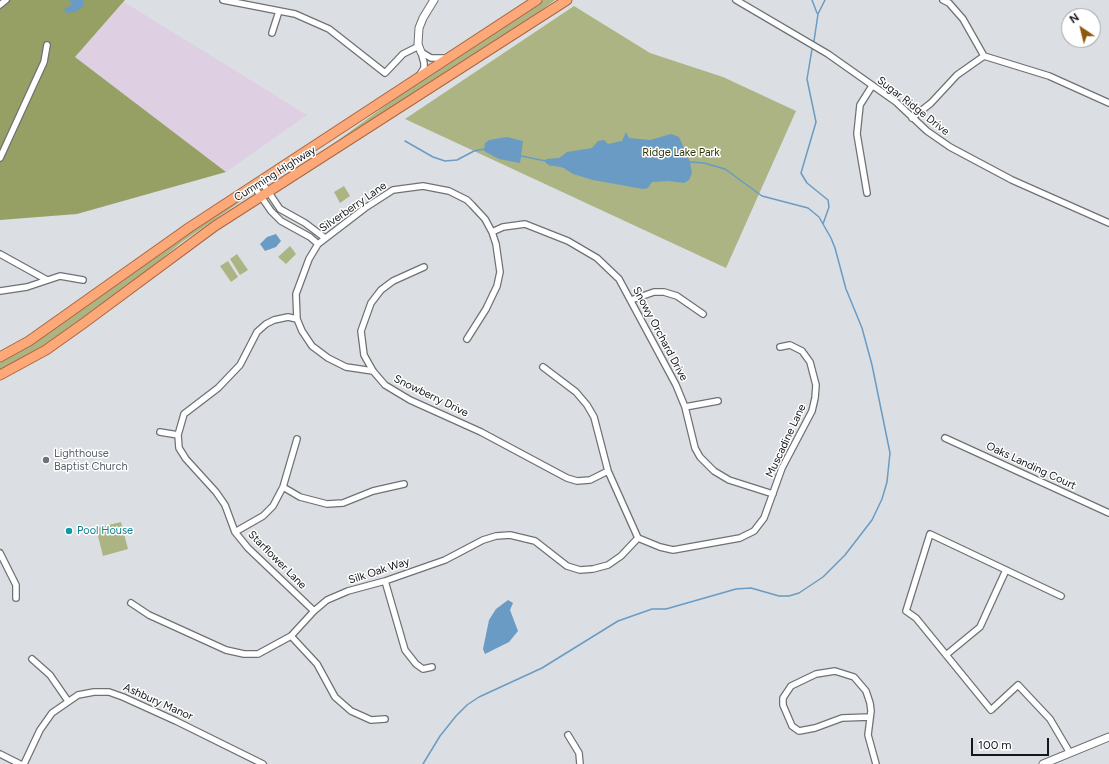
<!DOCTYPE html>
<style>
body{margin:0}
#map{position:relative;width:1109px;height:764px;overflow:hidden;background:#dbdfe3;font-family:Figtree,sans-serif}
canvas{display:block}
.north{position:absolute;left:1061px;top:8px;width:40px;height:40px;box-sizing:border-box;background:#fff;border:1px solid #a1a2a3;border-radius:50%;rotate:325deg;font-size:11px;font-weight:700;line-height:16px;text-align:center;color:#151718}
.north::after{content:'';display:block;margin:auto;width:14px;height:18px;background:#8f580e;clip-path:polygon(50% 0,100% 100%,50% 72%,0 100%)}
.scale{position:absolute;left:971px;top:738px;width:78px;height:18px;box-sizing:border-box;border:2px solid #151718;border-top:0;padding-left:5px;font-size:12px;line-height:14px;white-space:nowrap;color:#151718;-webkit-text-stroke:3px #fff;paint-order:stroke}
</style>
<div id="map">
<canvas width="1109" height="764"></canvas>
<div class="north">N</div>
<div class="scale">100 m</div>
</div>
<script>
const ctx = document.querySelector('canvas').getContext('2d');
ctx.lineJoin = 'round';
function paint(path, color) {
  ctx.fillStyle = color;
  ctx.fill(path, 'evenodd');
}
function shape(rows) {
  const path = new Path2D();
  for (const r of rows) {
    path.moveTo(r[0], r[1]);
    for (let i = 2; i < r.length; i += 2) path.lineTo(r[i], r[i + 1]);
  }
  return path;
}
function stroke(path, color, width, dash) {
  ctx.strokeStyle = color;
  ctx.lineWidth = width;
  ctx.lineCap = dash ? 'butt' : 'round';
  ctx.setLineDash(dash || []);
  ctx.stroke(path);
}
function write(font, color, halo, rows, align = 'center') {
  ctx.font = font + ' Figtree,sans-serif';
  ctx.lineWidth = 3;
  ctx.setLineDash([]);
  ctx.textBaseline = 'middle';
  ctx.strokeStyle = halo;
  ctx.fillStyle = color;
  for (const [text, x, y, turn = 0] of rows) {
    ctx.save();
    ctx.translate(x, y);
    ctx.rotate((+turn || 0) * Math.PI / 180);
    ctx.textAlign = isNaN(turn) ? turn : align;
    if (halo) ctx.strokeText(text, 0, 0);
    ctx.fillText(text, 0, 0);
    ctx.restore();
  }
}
paint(shape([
 [124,2,307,115,226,172,75,57]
]), '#decfe2');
paint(shape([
 [543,0,555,0,518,28,279,181,333,144,426,76],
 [574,6,650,53,723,77,796,111,726,268,405,119],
 [344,186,350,196,340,203,334,192],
 [245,195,247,197,182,242,121,292,41,349,0,371,0,361,90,302],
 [290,246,296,254,286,264,278,257],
 [237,254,248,270,240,275,230,259],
 [228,261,238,277,231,282,220,266],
 [121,522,128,549,103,556,96,528]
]), '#acb483');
paint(shape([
 [0,0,125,0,75,57,226,172,77,214,0,220]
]), '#97a064');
paint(shape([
 [68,0,83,0,84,6,75,12,66,13,64,9,73,4],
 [626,132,629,138,650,140,671,134,679,137,690,162,692,173,689,180,684,183,668,181,652,182,648,188,643,189,593,180,573,174,559,165,550,166,545,162,546,159,559,158,567,152,592,148,598,141,604,140,608,144,622,141],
 [507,137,523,141,520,163,499,159,484,151,485,143,489,140],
 [276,234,281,241,276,247,265,251,260,244,267,237],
 [508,600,513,603,510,610,518,631,509,642,485,654,483,649,489,620,496,609]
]), '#699bc4');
stroke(shape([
 [812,0,817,13],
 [814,41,818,14,825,0],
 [812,49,807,79,816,122,801,173,807,183,828,200,829,207,823,224],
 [405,141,433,157,445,161,457,160,474,151,484,149],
 [521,156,546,161],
 [553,165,564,167],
 [423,764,440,736,456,716,467,705,479,697,542,668,618,621,652,609,666,609,736,589,751,588,779,596,789,596,799,593,823,577,845,555,872,520,882,499,887,482,890,453,872,365,862,328,846,289,835,248,831,238,819,217,808,208,762,196,725,169,704,163,690,162]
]), '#699bc4', 1.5);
const minor = shape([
 [223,0,295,14,329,29,385,73,403,54,419,46],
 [736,0,828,54,896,102,927,131,950,147,1012,180,1109,223],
 [943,0,949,3,963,19,984,56],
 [0,5,6,0],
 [272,33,279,11],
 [421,52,431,58,445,58],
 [984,56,1049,76,1109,103],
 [419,76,424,68,424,63,421,52],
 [912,118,931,103,957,75,984,56],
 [0,158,44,62,47,45],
 [261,181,280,209,305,223,325,238],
 [253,185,271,211,281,221,310,237,318,244],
 [867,193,857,134,860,105,872,86],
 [492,232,503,227,525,224,568,241,597,258,619,279,676,385,685,407,695,448,700,457,714,471,729,480,773,494],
 [0,254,47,280],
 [424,267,393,281,381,290,371,303,361,331,364,355,373,371,385,385,410,400,481,432,567,478,577,481,590,480,608,471],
 [0,291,27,287,60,276,83,280],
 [631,300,654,292,664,292,677,296,703,314],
 [297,319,288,317,274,320,266,324,257,332,240,365,218,388,184,414,178,435,179,448,186,459,216,492,225,505,235,532,248,548,314,611],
 [543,367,576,392,587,405,594,417,608,471,638,538,660,547,673,550,740,538,754,531,764,518,782,468,812,411,815,398,816,385,810,362,802,351,790,345,780,347],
 [373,371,346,367,328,358,312,346,302,331,297,319,296,294,309,259,318,244,365,208,393,190,423,186,449,191,467,200,472,205,485,219,492,232,496,244,500,272,497,286,486,309,467,339],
 [685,407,718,401],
 [160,432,178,435],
 [945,438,1109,513],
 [283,487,300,497,327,504,343,503,373,491,404,484],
 [235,532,263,516,273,506,283,487,297,439],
 [0,553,16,585,16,598],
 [385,581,405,650,416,664,423,669,432,667],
 [1061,596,930,534,906,611,916,618,991,710,1018,685,1050,719,1070,753],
 [131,603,149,615,226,650,244,654,258,654,291,636,314,611,327,600,348,591,385,581,445,560,483,540,496,536,510,535,535,541,567,566,580,570,593,569,608,565,621,556,638,538],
 [291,636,317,664,335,697,351,711,371,720,385,719],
 [946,655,980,627,1006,570],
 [32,659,50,675,68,701],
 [870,717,842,718,815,728,799,731,792,726,783,705,783,698,791,686,816,674,835,671,854,677,866,691,870,703,871,711,868,735,876,764],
 [568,735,579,753,580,764],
 [0,754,20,764],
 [24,764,40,730,52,713,78,695,94,692,109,692,123,697,176,721,263,764]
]);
const tertiary = shape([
 [421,52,418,44,419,28,423,18,434,0],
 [1043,764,1109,737]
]);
const trunk = shape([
 [0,357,29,341,190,227,537,0],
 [0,375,46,350,84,323,215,226,567,0]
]);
stroke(minor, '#6e7275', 8);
stroke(tertiary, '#6e7275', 9);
stroke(trunk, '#ab6740', 11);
stroke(minor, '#fff', 5.5);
stroke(tertiary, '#fff', 7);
stroke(trunk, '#fca878', 9);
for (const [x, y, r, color] of [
 [46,460,4,"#6b7280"],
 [69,531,4,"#0f9aa8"]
]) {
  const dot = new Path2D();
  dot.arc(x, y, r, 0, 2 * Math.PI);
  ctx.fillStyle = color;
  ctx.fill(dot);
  stroke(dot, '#fff', 1.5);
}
write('11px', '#151718', '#fff', [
 ["Sugar Ridge Drive",913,106,38],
 ["Cumming Highway",275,174,-32],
 ["Silverberry Lane",353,207,-35],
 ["Snowy Orchard Drive",660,334,62],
 ["Snowberry Drive",431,396,26],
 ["Muscadine Lane",786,441,-65],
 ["Oaks Landing Court",1031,466,25],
 ["Starflower Lane",277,560,45],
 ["Silk Oak Way",379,571,-18],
 ["Ashbury Manor",158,702,24]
]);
write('11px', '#323707', '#fff', [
 ["Ridge Lake Park",681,153]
]);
write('11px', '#5b616d', '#fff', [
 ["Lighthouse",54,454],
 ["Baptist Church",54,467]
], 'left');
write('11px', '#0d838f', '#fff', [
 ["Pool House",77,531]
], 'left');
</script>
